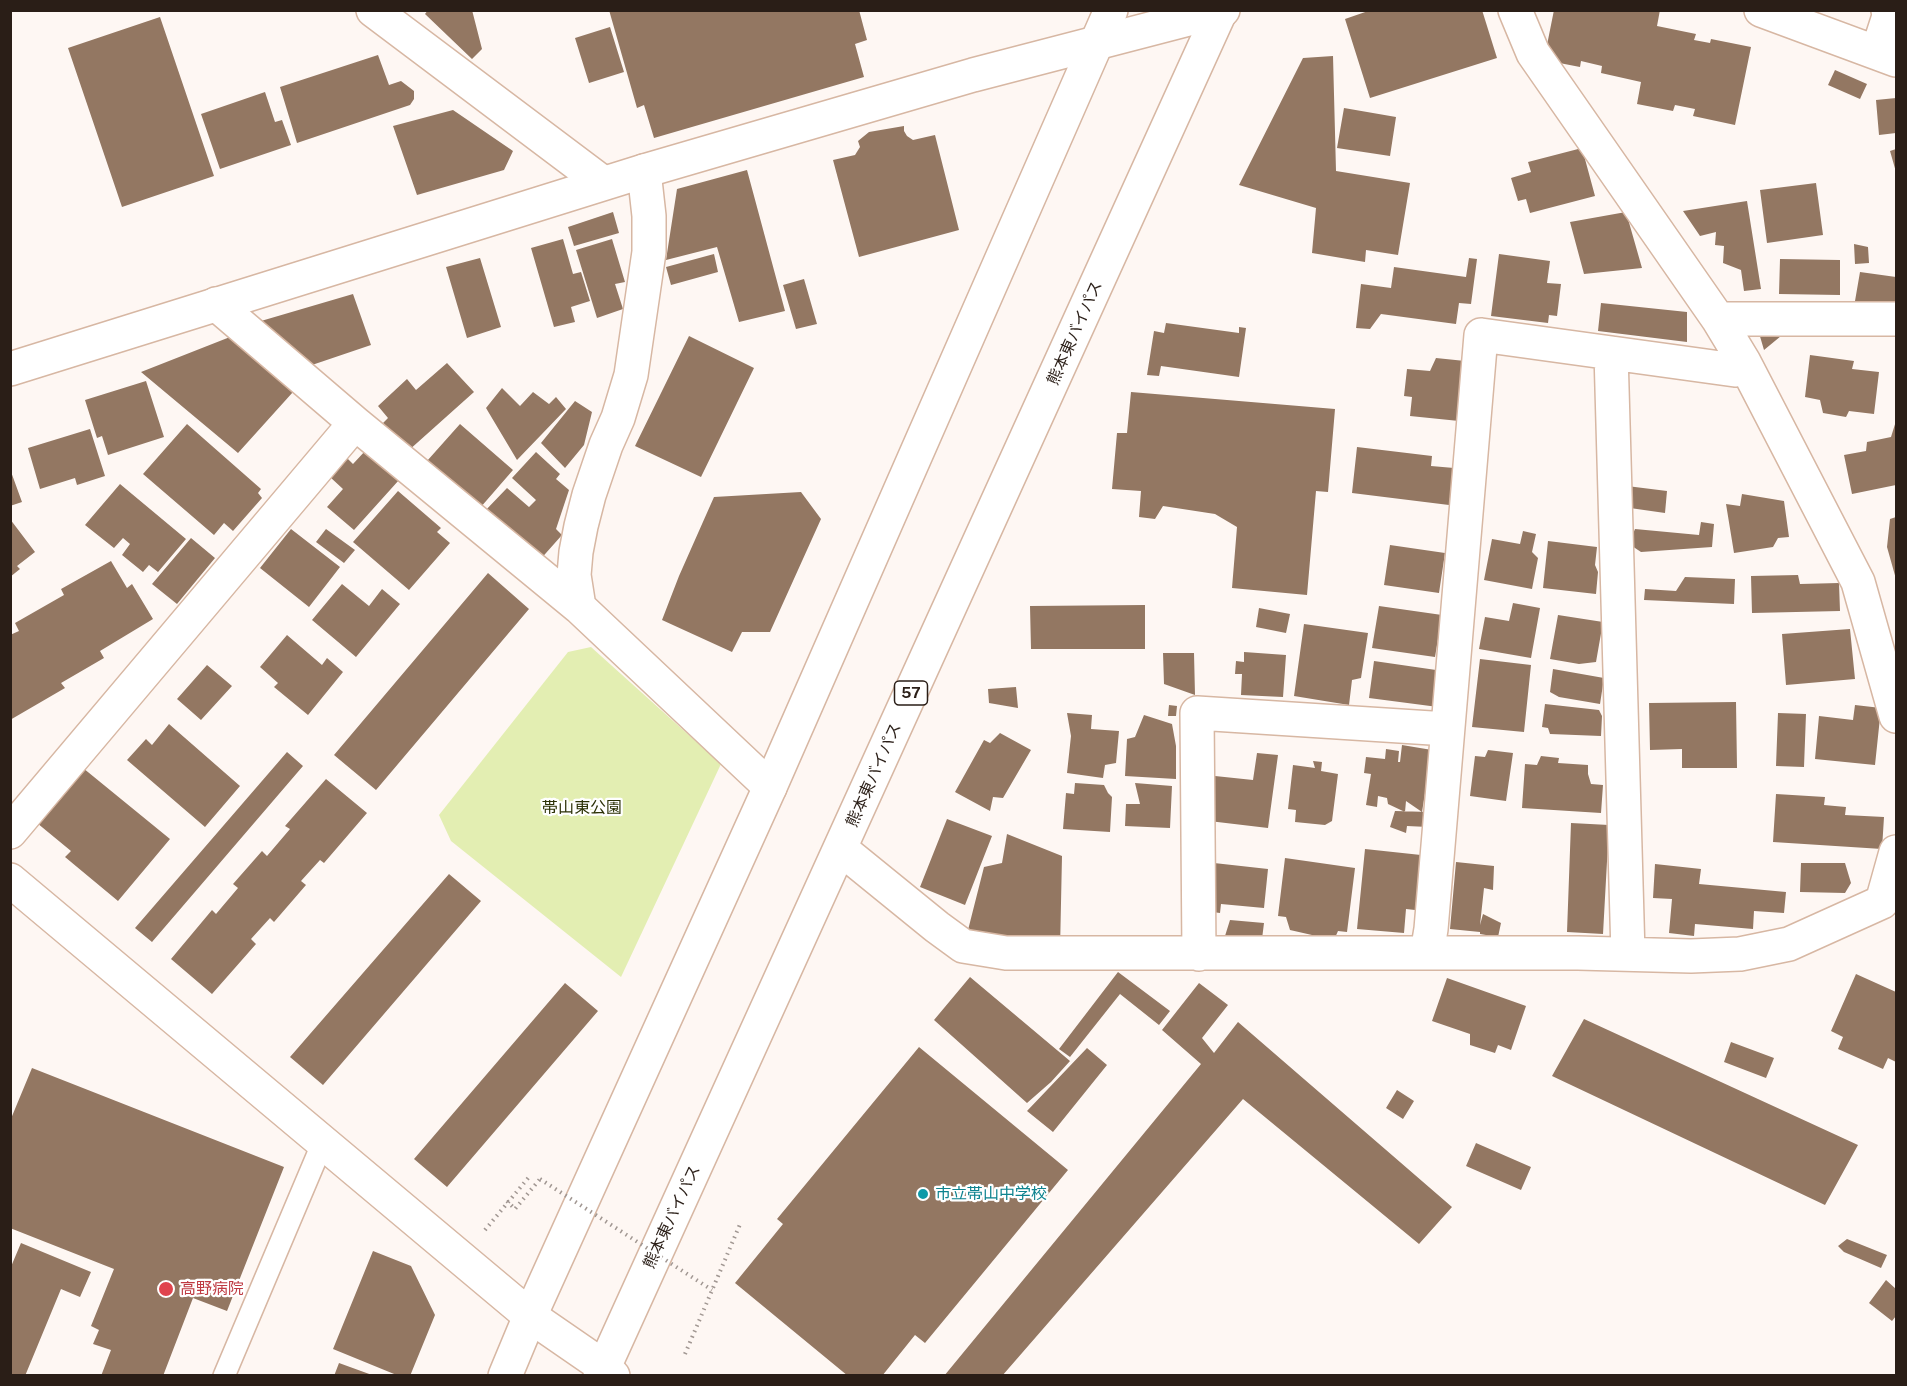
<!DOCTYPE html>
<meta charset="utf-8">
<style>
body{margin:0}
#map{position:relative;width:1907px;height:1386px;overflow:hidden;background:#fef7f3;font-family:"Public Sans",sans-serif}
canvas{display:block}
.frame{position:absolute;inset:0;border:12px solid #2a1e17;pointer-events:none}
</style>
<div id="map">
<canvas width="1907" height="1386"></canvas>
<div class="frame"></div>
</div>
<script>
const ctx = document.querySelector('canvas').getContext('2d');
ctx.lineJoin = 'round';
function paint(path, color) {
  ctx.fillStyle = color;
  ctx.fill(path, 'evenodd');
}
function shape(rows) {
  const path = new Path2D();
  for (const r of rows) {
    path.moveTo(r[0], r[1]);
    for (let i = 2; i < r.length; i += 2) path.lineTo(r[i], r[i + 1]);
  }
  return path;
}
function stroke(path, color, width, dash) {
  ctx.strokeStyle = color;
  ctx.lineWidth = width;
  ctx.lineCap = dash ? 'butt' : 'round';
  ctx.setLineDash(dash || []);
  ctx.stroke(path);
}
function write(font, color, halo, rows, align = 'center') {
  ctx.font = font + ' "Public Sans","Noto Sans JP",sans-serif';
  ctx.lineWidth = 4.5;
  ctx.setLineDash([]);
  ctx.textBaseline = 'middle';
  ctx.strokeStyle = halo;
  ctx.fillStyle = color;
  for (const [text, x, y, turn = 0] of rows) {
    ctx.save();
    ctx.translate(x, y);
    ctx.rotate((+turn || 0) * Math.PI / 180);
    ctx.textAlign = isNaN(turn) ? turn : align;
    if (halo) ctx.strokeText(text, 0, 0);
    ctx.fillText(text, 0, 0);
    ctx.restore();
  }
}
paint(shape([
 [591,647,721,764,621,977,451,841,439,815,568,652]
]), '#e3eeb2');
paint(shape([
 [428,10,472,10,482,49,472,59,425,14],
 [609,10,859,10,867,40,855,44,864,77,654,138,644,105,637,108],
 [1371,10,1482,10,1497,58,1370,98,1345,19],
 [1554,10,1660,10,1657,26,1696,34,1694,40,1710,43,1711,39,1751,47,1735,125,1693,116,1695,109,1675,105,1673,111,1637,104,1641,82,1601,73,1602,66,1581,61,1580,67,1544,60],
 [160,17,214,176,122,207,68,48],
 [610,27,624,72,589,83,575,38],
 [378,55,389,85,401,81,414,91,414,99,410,105,297,143,280,87],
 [1333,56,1336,171,1410,183,1398,255,1366,250,1365,262,1312,253,1316,208,1239,185,1303,58],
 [1835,70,1867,84,1860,99,1828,85],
 [265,92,275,122,282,120,291,145,220,169,201,114],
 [1896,98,1896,133,1879,135,1876,100],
 [1344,108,1396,117,1390,156,1337,148],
 [453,110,513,151,504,170,417,195,393,126],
 [904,126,904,131,907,136,913,140,935,135,959,230,859,257,833,160,855,155,860,147,858,141,869,132],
 [1582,148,1595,196,1530,213,1526,199,1518,201,1511,178,1531,172,1528,162],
 [1896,149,1896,172,1890,151],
 [747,170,785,311,739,322,717,247,666,260,677,189],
 [1816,183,1823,235,1767,243,1760,190],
 [1747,201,1761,289,1744,291,1741,270,1723,263,1724,246,1715,245,1716,232,1700,236,1683,211],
 [613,212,619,233,574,246,568,227],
 [1626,212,1642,268,1584,274,1570,222],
 [563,239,573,274,581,272,590,301,571,307,575,322,554,327,531,248],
 [612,239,625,282,615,284,623,309,597,318,576,250],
 [1854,244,1868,247,1869,263,1855,264],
 [714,254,718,272,671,285,666,267],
 [1499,254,1550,261,1547,283,1561,284,1557,316,1549,315,1548,323,1491,316],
 [480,258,501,327,467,338,446,267],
 [1469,258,1477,259,1471,304,1459,303,1456,324,1381,314,1370,329,1356,328,1361,284,1391,288,1394,267,1466,277],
 [1780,259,1840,260,1840,295,1779,294],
 [1860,272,1896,277,1896,307,1855,301],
 [804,279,817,324,796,329,783,285],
 [353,294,371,345,309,366,261,321],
 [1601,303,1687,312,1687,342,1598,331],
 [1166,323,1239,333,1239,327,1246,328,1239,377,1161,366,1159,376,1147,375,1154,331,1164,333],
 [1759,333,1781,336,1764,350],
 [689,336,754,368,701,477,635,446],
 [230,337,293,392,238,453,141,372],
 [1810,355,1854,361,1852,369,1879,372,1874,414,1849,411,1846,417,1823,413,1820,400,1805,397],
 [1436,358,1465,361,1459,421,1410,416,1412,397,1404,396,1407,369,1430,371],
 [447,363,474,392,408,451,383,423,388,418,378,406,407,379,416,390],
 [146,381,164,437,108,455,102,436,97,438,85,400],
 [502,388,520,406,533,392,549,404,556,397,566,409,517,460,486,408],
 [1131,392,1335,409,1328,492,1316,491,1307,595,1232,588,1237,527,1215,514,1163,506,1155,519,1139,517,1141,491,1112,489,1117,433,1127,433],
 [575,401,592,412,584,445,565,468,541,443],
 [1896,421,1896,485,1852,494,1844,455,1866,451,1867,442,1891,437],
 [187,424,261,489,258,493,262,498,233,531,224,523,214,535,143,474],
 [460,424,513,470,480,508,427,461],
 [90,429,105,476,77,485,75,478,40,489,28,448],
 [1357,447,1432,456,1431,466,1454,468,1449,505,1352,493],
 [366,450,399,480,354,530,327,507,343,489,330,477,347,458,353,464],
 [536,452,560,474,556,479,569,490,556,529,562,535,538,562,483,513,507,488,529,507,536,500,512,478],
 [10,469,22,502,10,506],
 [120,484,186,539,158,572,149,565,143,572,122,555,130,544,123,538,114,548,85,525],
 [1627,486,1667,491,1665,513,1630,508],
 [398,491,441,528,437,532,450,543,409,590,353,542],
 [801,492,821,519,770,632,742,632,732,652,662,620,679,576,714,497],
 [1742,494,1784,501,1789,537,1778,538,1773,547,1734,553,1726,504,1740,506],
 [1896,517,1896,579,1887,547,1890,519],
 [10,519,35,552,17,566,20,569,10,577],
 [1701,522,1714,524,1712,547,1641,552,1629,544,1635,529,1699,535],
 [291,529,340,567,309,607,260,568],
 [326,529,355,550,344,563,316,542],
 [1523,531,1536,534,1532,552,1538,558,1532,589,1484,580,1492,539,1520,544],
 [191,538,215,558,177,604,152,584],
 [1548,541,1597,547,1595,565,1598,572,1596,594,1543,588],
 [1390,545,1445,553,1439,593,1384,585],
 [111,561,127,588,132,584,153,619,100,651,104,658,61,683,65,688,10,720,10,635,19,631,15,623,64,595,61,589],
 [488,573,529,609,376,790,334,755],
 [1798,575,1800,584,1839,583,1840,611,1752,613,1751,576],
 [1685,577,1735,579,1734,604,1644,600,1645,589,1676,591],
 [342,584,369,606,382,589,400,604,356,657,312,620],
 [1513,603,1540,608,1531,658,1479,649,1485,617,1509,621],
 [1145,605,1145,649,1031,649,1030,606],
 [1379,606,1442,615,1435,657,1372,648],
 [1259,608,1290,614,1286,633,1256,627],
 [1558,615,1603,622,1596,662,1579,664,1550,659],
 [1304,624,1368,633,1361,678,1352,680,1349,705,1294,696],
 [1850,629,1855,679,1786,685,1782,634],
 [287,635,322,665,327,658,343,672,308,715,274,687,278,683,260,667],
 [1244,652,1286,655,1283,697,1241,695,1242,674,1235,674,1236,661,1244,662],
 [1163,653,1194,653,1195,695,1164,684],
 [1480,659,1531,665,1524,732,1472,727],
 [1374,661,1443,671,1438,707,1369,698],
 [207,665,232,686,201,720,177,699],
 [1553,669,1604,678,1600,704,1559,697,1550,692],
 [1016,687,1018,708,989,703,988,689],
 [1736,702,1737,768,1682,768,1682,749,1650,750,1649,703],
 [1545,704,1599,710,1602,716,1601,736,1550,734,1548,728,1542,727],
 [1169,705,1177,706,1176,716,1168,716],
 [1855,705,1881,708,1875,765,1815,759,1819,716,1853,720],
 [1067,713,1092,715,1091,729,1119,731,1116,763,1105,765,1103,778,1067,773,1071,736],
 [1778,713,1806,714,1804,767,1776,766],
 [1144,715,1172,724,1176,746,1176,779,1125,776,1127,739,1135,737],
 [169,724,240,786,205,827,127,760,146,739,152,745],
 [1000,733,1031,750,1003,798,993,797,990,811,955,792,984,740,990,743],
 [1402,745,1432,750,1422,812,1406,801,1405,812,1388,804,1387,798,1378,796,1377,807,1366,805,1371,774,1364,773,1366,757,1385,759,1386,749,1399,751,1398,762,1400,762],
 [1488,750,1513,753,1506,801,1470,796,1475,756,1485,757],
 [287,752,303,766,152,942,135,928],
 [1257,753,1278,755,1268,828,1209,821,1215,776,1253,780],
 [1541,756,1559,758,1558,763,1588,765,1588,774,1591,784,1603,785,1601,813,1522,808,1525,764,1537,765],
 [1313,761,1322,762,1321,771,1338,774,1332,821,1325,825,1295,822,1296,810,1288,809,1293,765,1315,768],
 [83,768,170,839,118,901,65,857,71,851,37,823],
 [326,779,367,813,324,863,320,860,301,881,306,885,274,922,270,918,251,939,256,944,212,994,171,959,212,910,216,914,238,888,233,884,262,851,267,856,290,829,285,826],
 [1075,783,1104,785,1108,793,1112,797,1110,832,1063,829,1066,793,1074,794],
 [1135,783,1172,786,1170,828,1125,826,1126,804,1140,804],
 [1776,794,1825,797,1824,805,1846,807,1845,815,1884,817,1882,849,1773,842],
 [1395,811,1429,812,1428,827,1407,826,1406,833,1390,827],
 [947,819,992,836,965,905,920,887],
 [1571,823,1609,825,1603,934,1567,932],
 [1007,834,1062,856,1060,950,967,934,984,867,1002,863],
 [1365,849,1421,855,1415,910,1406,909,1404,933,1357,929],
 [1285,858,1355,868,1347,932,1338,931,1334,940,1290,930,1286,917,1278,916],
 [1456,862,1494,866,1493,890,1484,888,1480,925,1483,914,1501,923,1498,937,1480,934,1480,932,1450,929],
 [1214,863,1268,869,1264,908,1221,904,1220,913,1205,911],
 [1801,863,1845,863,1851,883,1845,893,1800,892],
 [1655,864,1701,869,1699,884,1786,892,1784,913,1754,911,1753,929,1695,924,1694,936,1669,933,1672,899,1653,898],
 [449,874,481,901,323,1085,290,1057],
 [1230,920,1264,923,1262,939,1225,936],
 [1118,972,1170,1011,1159,1025,1120,994,1070,1057,1059,1049],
 [1856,974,1896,992,1896,1062,1888,1058,1883,1069,1838,1049,1843,1037,1831,1031],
 [970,977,1070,1061,1051,1082,1027,1103,934,1020],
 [1447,978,1526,1006,1511,1050,1498,1045,1495,1053,1470,1045,1470,1034,1432,1021],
 [565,983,598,1011,447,1187,414,1159],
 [1199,983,1228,1005,1202,1038,1214,1053,1238,1022,1452,1207,1419,1244,1243,1099,1002,1376,944,1376,1201,1064,1162,1030],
 [1584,1019,1858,1145,1825,1205,1552,1076],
 [1731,1042,1774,1058,1766,1078,1724,1062],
 [919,1047,1068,1170,925,1343,915,1335,882,1376,848,1376,735,1283,783,1224,777,1219],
 [1087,1048,1107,1065,1053,1132,1027,1111],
 [32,1068,284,1167,227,1311,193,1298,163,1376,101,1376,111,1350,93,1344,99,1330,91,1326,114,1269,10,1228,10,1121],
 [1397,1090,1414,1101,1403,1119,1386,1108],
 [1476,1143,1531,1167,1521,1190,1466,1166],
 [1847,1239,1887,1255,1881,1268,1844,1252,1838,1246],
 [21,1243,91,1272,80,1297,61,1289,25,1376,10,1376,10,1269],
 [373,1251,411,1266,435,1315,410,1376,399,1376,333,1349],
 [1886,1280,1896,1289,1896,1316,1892,1321,1869,1303],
 [339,1363,372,1375,372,1376,334,1376]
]), '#937762');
const service = shape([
 [224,1376,323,1142]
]);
const minor = shape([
 [373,10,603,183],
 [1515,10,1533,53,1718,319,1744,362,1858,582,1896,716],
 [1761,10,1896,60],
 [1877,53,1889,16,1888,10],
 [216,304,355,423,579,607,770,787],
 [1718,319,1896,319],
 [1611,353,1628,954],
 [579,607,574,575,576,552,581,526,589,495,606,445,618,418,631,375,649,252,649,216,644,171],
 [10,832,355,423],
 [841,849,937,927,963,946,1006,953,1578,953,1691,956,1740,954,1789,944,1882,902],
 [1882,902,1896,852],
 [1427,953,1431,929,1481,335,1735,370,1747,368],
 [1199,954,1197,713,1447,729]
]);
const tertiary = shape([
 [10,369,644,171,973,75,1223,10],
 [10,880,530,1316,604,1367,613,1376]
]);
const trunk = shape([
 [505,1376,530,1316,770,787,1111,10],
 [600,1376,1221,10]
]);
stroke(service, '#d7b7a3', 24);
stroke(minor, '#d7b7a3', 36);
stroke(tertiary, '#d7b7a3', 36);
stroke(trunk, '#d7b7a3', 36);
stroke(shape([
 [507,1201,515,1209,540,1179],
 [485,1230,529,1177],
 [685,1354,741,1222]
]), '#a19792', 4, [1.5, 4.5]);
stroke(service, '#fff', 21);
stroke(minor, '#fff', 33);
stroke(tertiary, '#fff', 33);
stroke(trunk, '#fff', 33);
stroke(shape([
 [540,1179,712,1290]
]), '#a19792', 4, [1.5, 4.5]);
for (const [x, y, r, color] of [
 [923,1194,6,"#0f9aa8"],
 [166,1289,8,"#e0444e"]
]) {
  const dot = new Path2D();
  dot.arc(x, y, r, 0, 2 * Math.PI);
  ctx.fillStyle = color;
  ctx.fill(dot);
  stroke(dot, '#fff', 2);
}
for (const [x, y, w] of [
 [911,693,33]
]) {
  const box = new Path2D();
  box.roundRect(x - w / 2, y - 12, w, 24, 4.5);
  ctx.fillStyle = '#fff';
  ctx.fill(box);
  stroke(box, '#2a1e17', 1.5);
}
write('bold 15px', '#2a1e17', null, [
 ["57",911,693]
]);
write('16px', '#2a1e17', '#fff', [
 ["熊本東バイパス",1075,333,-66],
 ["熊本東バイパス",874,775,-66],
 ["熊本東バイパス",672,1217,-65]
]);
write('16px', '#2c3106', '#fff', [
 ["帯山東公園",582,808]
]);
write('16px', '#0d838f', '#fff', [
 ["市立帯山中学校",935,1194]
], 'left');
write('16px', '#be3a42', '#fff', [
 ["高野病院",180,1289]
], 'left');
</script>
